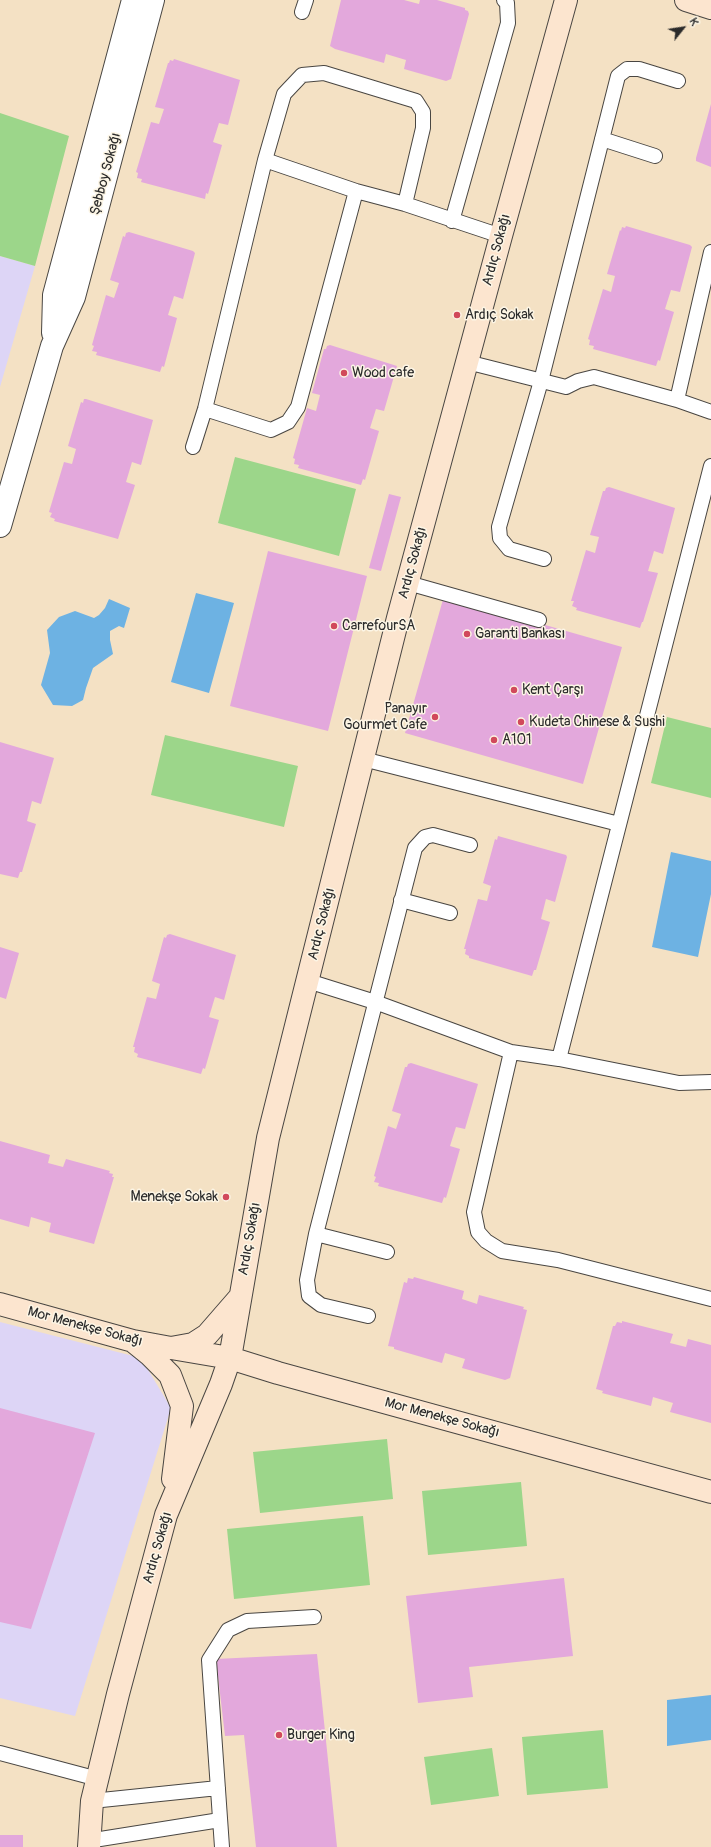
<!DOCTYPE html>
<meta charset="utf-8">
<style>
body{margin:0}
#map{position:relative;width:711px;height:1847px;overflow:hidden;background:#f4e1c4;font-family:Pangolin,sans-serif}
canvas{display:block}
.north{position:absolute;left:663px;top:8px;width:40px;height:40px;-webkit-text-stroke:3px #fcf5e5;paint-order:stroke;rotate:60deg;font-size:11px;font-weight:700;line-height:16px;text-align:center;color:#2b2b2b}
.north::after{content:'';display:block;margin:auto;width:14px;height:18px;background:#2b2b2b;clip-path:polygon(50% 0,100% 100%,50% 72%,0 100%)}
</style>
<div id="map">
<canvas width="711" height="1847"></canvas>
<div class="north">K</div>
</div>
<script>
const ctx = document.querySelector('canvas').getContext('2d');
ctx.lineJoin = 'round';
function paint(path, color) {
  ctx.fillStyle = color;
  ctx.fill(path, 'evenodd');
}
function shape(rows) {
  const path = new Path2D();
  for (const r of rows) {
    path.moveTo(r[0], r[1]);
    for (let i = 2; i < r.length; i += 2) path.lineTo(r[i], r[i + 1]);
  }
  return path;
}
function stroke(path, color, width, dash) {
  ctx.strokeStyle = color;
  ctx.lineWidth = width;
  ctx.lineCap = dash ? 'butt' : 'round';
  ctx.setLineDash(dash || []);
  ctx.stroke(path);
}
function write(font, color, halo, rows, align = 'center') {
  ctx.font = font + ' Pangolin,sans-serif';
  ctx.lineWidth = 3;
  ctx.setLineDash([]);
  ctx.textBaseline = 'middle';
  ctx.strokeStyle = halo;
  ctx.fillStyle = color;
  for (const [text, x, y, turn = 0] of rows) {
    ctx.save();
    ctx.translate(x, y);
    ctx.rotate((+turn || 0) * Math.PI / 180);
    ctx.textAlign = isNaN(turn) ? turn : align;
    if (halo) ctx.strokeText(text, 0, 0);
    ctx.fillText(text, 0, 0);
    ctx.restore();
  }
}
paint(shape([
 [0,256,35,266,0,387],
 [0,1322,141,1358,171,1408,75,1716,0,1698]
]), '#ddd5f6');
paint(shape([
 [0,113,69,136,35,266,0,256],
 [235,457,356,489,339,556,218,523],
 [667,717,711,728,711,798,651,783],
 [165,735,298,766,284,827,151,795],
 [387,1439,393,1499,260,1513,253,1452],
 [521,1482,527,1546,428,1555,422,1491],
 [363,1516,370,1585,234,1599,227,1529],
 [603,1730,608,1788,527,1795,522,1737],
 [492,1748,499,1796,431,1805,424,1757]
]), '#9cd68a');
paint(shape([
 [196,593,234,603,209,693,171,682],
 [109,599,130,608,124,628,119,626,110,631,110,640,113,654,93,668,86,688,83,700,72,706,53,705,41,685,50,653,47,630,59,617,75,611,94,618,99,615,105,608],
 [671,852,711,861,711,894,698,957,652,947],
 [711,1695,711,1740,667,1746,667,1700]
]), '#6db2e3');
paint(shape([
 [341,0,404,0,419,4,420,0,437,0,465,8,465,10,468,11,469,14,451,79,446,81,404,69,406,60,386,54,384,63,335,49,330,46],
 [174,59,240,80,228,125,219,123,213,142,222,145,208,194,206,193,205,199,141,182,142,179,137,178,138,173,136,172,151,122,159,124,164,109,155,107,168,63,169,63,170,60,173,61],
 [711,104,711,167,696,161,696,158],
 [626,226,690,245,692,247,680,292,671,290,665,309,674,312,660,361,658,360,656,366,593,349,594,346,589,345,590,340,588,339,603,289,611,292,615,276,607,274,620,230,621,231,622,227,625,228],
 [129,232,193,251,195,253,183,299,174,296,168,315,177,318,164,367,162,366,160,372,96,355,97,352,92,351,94,346,92,345,106,295,114,298,119,283,110,280,123,236,125,237,126,233],
 [330,345,397,366,384,411,376,409,370,428,379,431,365,480,363,479,361,485,298,468,299,465,294,464,295,459,293,458,307,408,316,411,320,395,312,393,324,349,326,349,327,346],
 [84,399,86,399,153,420,141,465,132,462,126,482,135,485,118,539,54,521,55,519,50,517,52,513,49,512,64,462,72,464,76,449,68,446,81,402,83,403],
 [609,487,675,508,663,554,654,551,648,571,658,573,643,622,642,622,640,628,576,610,577,608,572,606,574,601,571,601,586,550,595,553,599,537,590,535,603,491,605,491,606,488],
 [389,494,401,497,381,571,369,568],
 [268,551,367,576,328,731,230,706],
 [444,596,622,647,583,784,405,733],
 [0,742,54,758,41,804,32,801,27,821,36,824,22,872,20,872,18,878,0,874],
 [498,836,566,855,567,857,555,902,546,899,541,919,550,922,536,970,534,970,532,976,469,958,469,956,465,954,466,949,464,949,478,899,487,901,491,886,483,883,495,839,497,840],
 [170,934,236,955,224,1000,215,997,209,1017,219,1020,205,1069,203,1068,201,1074,137,1057,138,1054,134,1052,135,1047,133,1047,147,997,156,999,160,984,152,981,164,937,166,938,167,935],
 [0,947,19,953,6,999,0,997],
 [411,1063,478,1084,465,1129,456,1127,450,1146,460,1149,446,1198,444,1197,442,1203,378,1186,379,1183,374,1182,376,1177,374,1176,388,1126,396,1129,401,1114,392,1111,405,1067,407,1067,408,1064],
 [0,1141,50,1155,48,1163,63,1167,66,1159,110,1171,109,1173,113,1174,112,1177,114,1177,94,1244,49,1232,51,1223,31,1217,29,1227,0,1219],
 [414,1277,464,1291,462,1299,477,1304,479,1295,524,1307,523,1309,527,1310,510,1378,505,1380,462,1368,465,1359,445,1353,442,1363,394,1349,394,1347,388,1346,404,1282,407,1283,408,1278,413,1279],
 [622,1321,673,1334,670,1343,686,1347,688,1339,711,1345,711,1423,670,1412,673,1403,653,1397,651,1406,602,1393,603,1391,596,1389,613,1326,615,1326,617,1322,622,1323],
 [0,1408,95,1433,31,1629,0,1622],
 [564,1578,573,1656,469,1667,473,1697,418,1703,406,1596],
 [317,1654,337,1847,256,1847,244,1735,225,1736,216,1659],
 [0,1835,23,1835,23,1847,0,1847]
]), '#e3a8dc');
const lane = shape([
 [302,12,306,0],
 [602,139,655,156],
 [265,160,356,191,405,204,501,236],
 [452,221,508,23,507,3,504,0],
 [467,362,566,387,578,381,594,377,677,400,711,412],
 [677,400,711,252],
 [205,409,271,430,288,422,298,407,356,191],
 [193,447,205,409,265,160,284,94,302,75,324,73,416,101,423,112,423,128,405,204],
 [544,559,509,549,500,538,499,527,541,381,618,76,627,69,639,69,678,81],
 [408,583,539,620],
 [363,759,619,824],
 [401,900,450,913],
 [308,981,375,1002,511,1052,559,1059,679,1083,711,1082],
 [511,1052,474,1212,478,1232,486,1241,502,1251,558,1260,711,1299],
 [559,1059,711,466],
 [316,1234,387,1252],
 [368,1316,321,1305,309,1296,307,1280,316,1234,415,848,425,837,433,835,470,845],
 [0,1753,98,1779],
 [92,1801,218,1788],
 [88,1841,220,1820],
 [222,1847,209,1660,228,1630,247,1621,314,1617]
]);
const street = shape([
 [53,333,54,295,133,0],
 [0,526,52,346,74,297,153,0]
]);
const secondary = shape([
 [686,0,711,8],
 [0,1304,133,1341,171,1348,193,1344,207,1335,240,1297],
 [134,1342,150,1355,170,1375,182,1406,173,1479],
 [171,1348,230,1358,278,1373,711,1492],
 [89,1847,92,1801,118,1694,166,1515,221,1384,230,1358,268,1138,398,618,501,236,566,0]
]);
stroke(lane, '#494642', 16);
stroke(street, '#494642', 24);
stroke(secondary, '#494642', 24);
stroke(lane, '#fff', 14);
stroke(street, '#fff', 22);
stroke(secondary, '#fce5cf', 22);
for (const [x, y, r, color] of [
 [457,315,4,"#d1495b"],
 [344,373,4,"#d1495b"],
 [334,626,4,"#d1495b"],
 [467,634,4,"#d1495b"],
 [514,690,4,"#d1495b"],
 [435,717,4,"#d1495b"],
 [521,722,4,"#d1495b"],
 [494,740,4,"#d1495b"],
 [226,1197,4,"#d1495b"],
 [279,1735,4,"#d1495b"]
]) {
  const dot = new Path2D();
  dot.arc(x, y, r, 0, 2 * Math.PI);
  ctx.fillStyle = color;
  ctx.fill(dot);
  stroke(dot, '#fcf5e5', 1.5);
}
write('14px', '#2b2b2b', '#fcf5e5', [
 ["Şebboy Sokağı",106,174,-75],
 ["Ardıç Sokağı",497,250,-75],
 ["Ardıç Sokağı",413,563,-75],
 ["Ardıç Sokağı",322,924,-76],
 ["Ardıç Sokağı",250,1239,-80],
 ["Mor Menekşe Sokağı",85,1327,15],
 ["Mor Menekşe Sokağı",442,1418,15],
 ["Ardıç Sokağı",158,1548,-74]
]);
write('14px', '#2b2b2b', '#fcf5e5', [
 ["Ardıç Sokak",465,315],
 ["Wood cafe",352,373],
 ["CarrefourSA",342,626],
 ["Garanti Bankası",475,634],
 ["Kent Çarşı",522,690],
 ["Panayır",427,709,"right"],
 ["Gourmet Cafe",427,725,"right"],
 ["Kudeta Chinese & Sushi",529,722],
 ["A101",502,740],
 ["Menekşe Sokak",218,1197,"right"],
 ["Burger King",287,1735]
], 'left');
</script>
